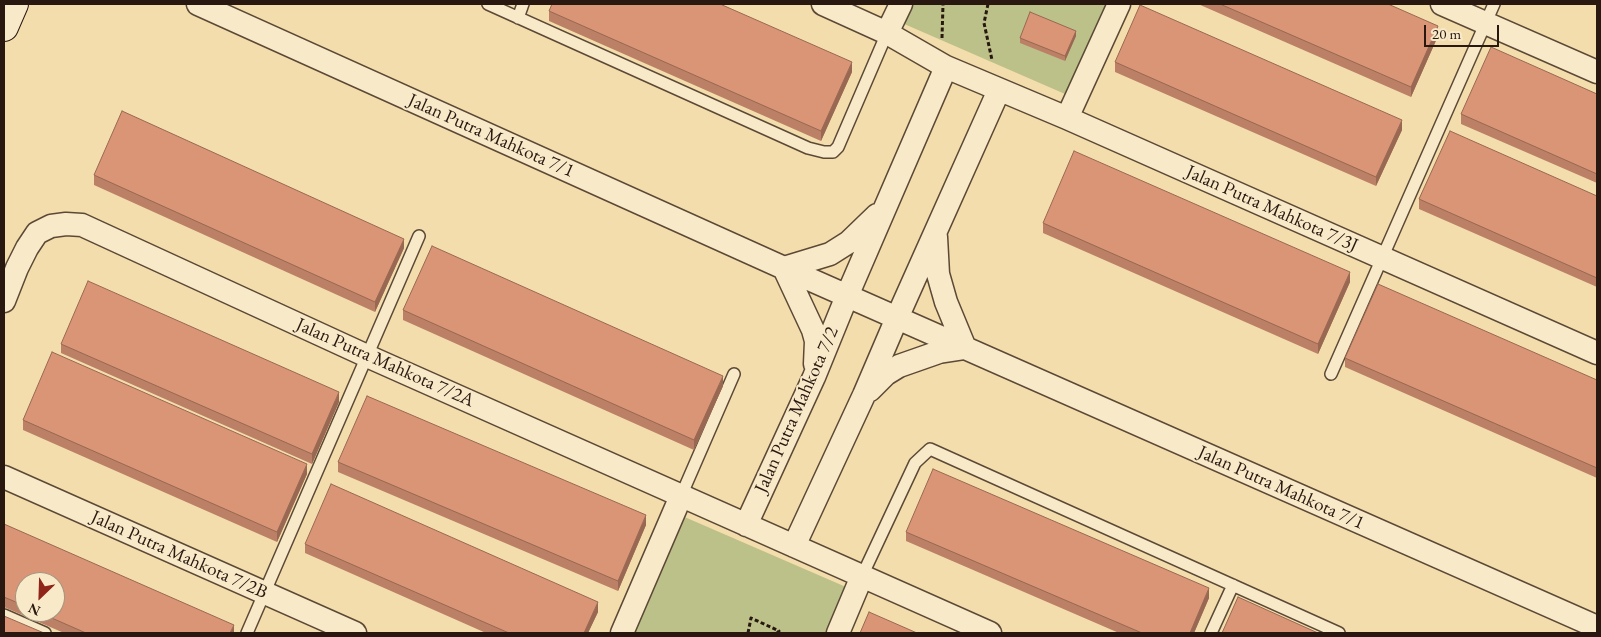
<!DOCTYPE html>
<style>
body{margin:0}
#map{position:relative;width:1601px;height:637px;overflow:hidden;background:#f4ddac;font-family:"EB Garamond",serif}
canvas{display:block}
.frame{position:absolute;inset:0;border:5px solid #28180f;pointer-events:none}
.north{position:absolute;left:15px;top:572px;width:50px;height:50px;box-sizing:border-box;background:#f8e9c9;border:1px solid #a5957f;border-radius:50%;rotate:204deg;font-size:14px;font-weight:700;line-height:20px;text-align:center;color:#28180f}
.north::after{content:'';display:block;margin:auto;width:18px;height:22px;background:#8f2418;clip-path:polygon(50% 0,100% 100%,50% 72%,0 100%)}
.scale{position:absolute;left:1424px;top:25px;width:75px;height:22px;box-sizing:border-box;border:2px solid #28180f;border-top:0;padding-left:6px;font-size:15px;line-height:18px;white-space:nowrap;color:#28180f;-webkit-text-stroke:4px #f8e9c9;paint-order:stroke}
</style>
<div id="map">
<canvas width="1601" height="637"></canvas>
<div class="frame"></div>
<div class="north">N</div>
<div class="scale">20 m</div>
</div>
<script>
const ctx = document.querySelector('canvas').getContext('2d');
ctx.lineJoin = 'round';
function paint(path, color) {
  ctx.fillStyle = color;
  ctx.fill(path, 'evenodd');
}
function shape(rows) {
  const path = new Path2D();
  for (const r of rows) {
    path.moveTo(r[0], r[1]);
    for (let i = 2; i < r.length; i += 2) path.lineTo(r[i], r[i + 1]);
  }
  return path;
}
function stroke(path, color, width, dash) {
  ctx.strokeStyle = color;
  ctx.lineWidth = width;
  ctx.lineCap = dash ? 'butt' : 'round';
  ctx.setLineDash(dash || []);
  ctx.stroke(path);
}
function write(font, color, halo, rows, align = 'center') {
  ctx.font = font + ' "EB Garamond",serif';
  ctx.lineWidth = 4;
  ctx.setLineDash([]);
  ctx.textBaseline = 'middle';
  ctx.strokeStyle = halo;
  ctx.fillStyle = color;
  for (const [text, x, y, turn = 0] of rows) {
    ctx.save();
    ctx.translate(x, y);
    ctx.rotate((+turn || 0) * Math.PI / 180);
    ctx.textAlign = isNaN(turn) ? turn : align;
    if (halo) ctx.strokeText(text, 0, 0);
    ctx.fillText(text, 0, 0);
    ctx.restore();
  }
}
paint(shape([
 [911,4,1107,4,1065,94,902,23],
 [680,515,846,587,826,633,628,633]
]), '#bcc089');
const lane = shape([
 [488,4,808,148,824,152,833,152,838,147,887,33],
 [518,18,523,4],
 [1331,374,1494,4],
 [681,496,734,374],
 [862,576,915,463,930,449,1339,633],
 [4,615,45,633],
 [247,633,419,236],
 [1211,633,1233,585]
]);
const street = shape([
 [198,4,784,268,1597,627],
 [823,4,887,33,946,67,1067,118,1597,353],
 [1442,4,1597,72],
 [887,33,901,4],
 [1067,118,1119,4],
 [936,237,938,274,946,302,965,348],
 [784,268,830,254,849,242,877,215],
 [784,268,813,330,816,341,815,364],
 [4,301,17,268,27,248,37,233,51,226,66,224,82,225,367,356,990,633],
 [870,390,886,374,899,366,939,352,965,348],
 [4,477,355,633],
 [746,525,814,377,847,296,946,67],
 [794,546,864,395,897,318,999,90],
 [622,633,681,496],
 [838,633,862,576]
]);
const secondary = shape([
 [4,27,14,4]
]);
stroke(lane, '#5b4936', 14);
stroke(street, '#5b4936', 25);
stroke(secondary, '#28180f', 30);
stroke(shape([
 [988,4,984,23,992,60],
 [942,38,943,4],
 [748,633,751,618,779,631,777,633]
]), '#28180f', 3, [4, 2.5]);
stroke(lane, '#f8e9c9', 11);
stroke(street, '#f8e9c9', 22);
stroke(secondary, '#f8e9c9', 28);
paint(shape([
 [1198,4,1388,4,1438,36,1411,97],
 [549,11,852,72,821,141,549,21],
 [1076,36,1065,61,1020,43,1020,38],
 [1115,62,1402,130,1376,186,1115,72],
 [1597,94,1597,183,1461,124,1461,114],
 [94,175,404,248,375,312,94,185],
 [1597,196,1597,287,1419,209,1419,199],
 [1043,223,1350,282,1318,354,1043,233],
 [403,310,723,386,694,450,403,320],
 [61,344,339,402,312,464,61,353],
 [1345,358,1597,380,1597,478,1345,367],
 [23,420,307,474,277,542,23,430],
 [338,462,646,525,618,591,338,472],
 [4,524,234,633,64,633,4,607],
 [25,582,55,612,25,612],
 [906,532,1209,598,1194,633,1119,633,906,541],
 [305,544,598,612,588,633,486,633,305,553]
]), '#bb8065');
paint(shape([
 [1438,26,1438,36,1411,97,1411,87],
 [1076,31,1076,36,1065,61,1065,56],
 [852,62,852,72,821,141,821,131],
 [1402,120,1402,130,1376,186,1376,177],
 [404,239,404,248,375,312,375,302],
 [1350,272,1350,282,1318,354,1318,344],
 [723,376,723,386,694,450,694,440],
 [339,392,339,402,312,464,312,454],
 [307,464,307,474,277,542,277,532],
 [646,515,646,525,618,591,618,581],
 [1209,588,1209,598,1194,633,1190,633],
 [598,602,598,612,588,633,584,633],
 [234,625,234,633,230,633]
]), '#986852');
const building = shape([
 [552,4,720,4,852,62,821,131,549,11,552,4],
 [1220,4,1388,4,1438,26,1411,87,1220,4],
 [1140,5,1402,120,1376,177,1115,62,1140,5],
 [1030,12,1076,31,1065,56,1020,38,1030,12],
 [1491,47,1597,94,1597,174,1461,114,1491,47],
 [122,111,404,239,375,302,94,175,122,111],
 [1450,131,1597,196,1597,278,1419,199,1450,131],
 [1074,151,1350,272,1318,344,1043,223,1074,151],
 [432,246,723,376,694,440,403,310,432,246],
 [88,281,339,392,312,454,61,344,88,281],
 [1378,284,1597,380,1597,468,1345,358,1378,284],
 [52,352,307,464,277,532,23,420,52,352],
 [367,396,646,515,618,581,338,462,367,396],
 [933,469,1209,588,1190,633,1142,633,906,532,933,469],
 [331,484,598,602,584,633,509,633,305,544,331,484],
 [4,524,234,625,230,633,86,633,38,612,55,612,55,582,25,582,25,606,4,597,4,524],
 [1238,597,1318,633,1222,633,1238,597],
 [869,612,917,633,860,633,869,612],
 [4,616,44,633,4,633,4,616]
]);
paint(building, '#d99575');
stroke(building, '#986852', 1);
write('19px', '#28180f', '#f8e9c9', [
 ["Jalan Putra Mahkota 7/1",491,136,24],
 ["Jalan Putra Mahkota 7/3J",1272,209,24],
 ["Jalan Putra Mahkota 7/2A",385,363,24],
 ["Jalan Putra Mahkota 7/2",797,410,-66],
 ["Jalan Putra Mahkota 7/1",1281,488,24],
 ["Jalan Putra Mahkota 7/2B",179,555,24]
]);
</script>
